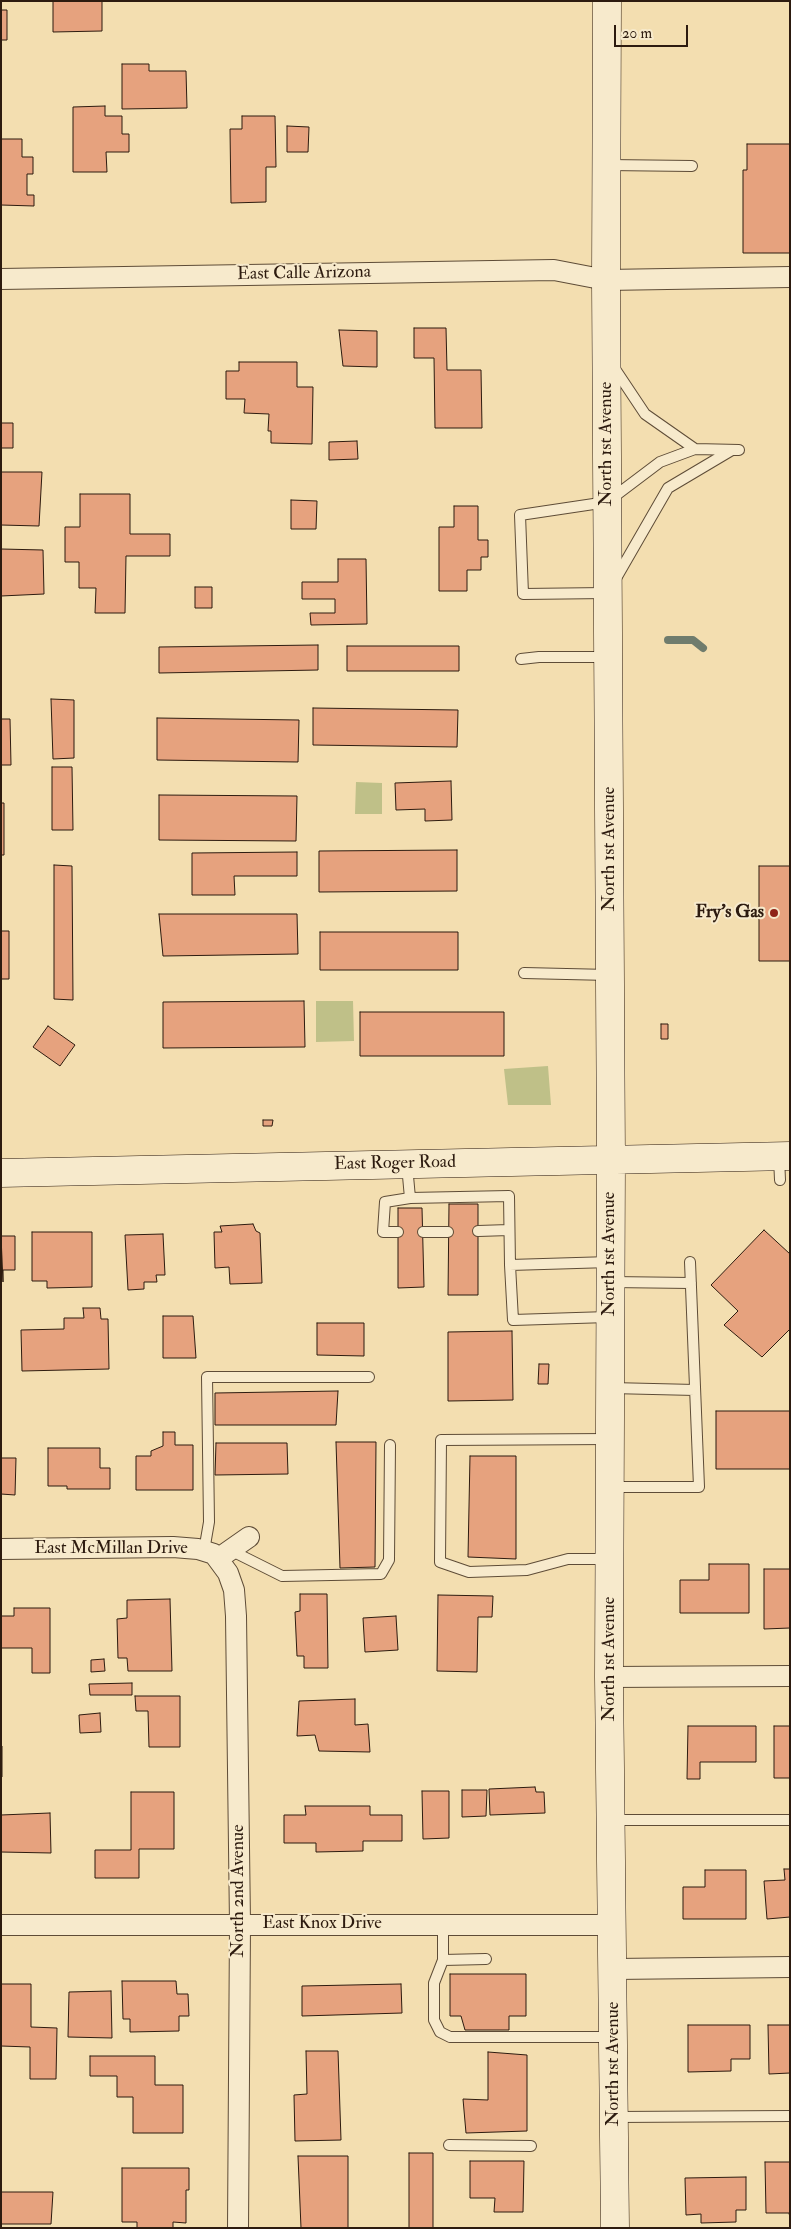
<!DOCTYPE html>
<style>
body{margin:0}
#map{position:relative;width:791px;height:2229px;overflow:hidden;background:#f3deb0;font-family:"IM FELL Double Pica",serif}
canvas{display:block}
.frame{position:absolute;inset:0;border:2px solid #2d1b0f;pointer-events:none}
.scale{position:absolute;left:614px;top:25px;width:74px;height:22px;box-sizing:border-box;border:2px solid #2d1b0f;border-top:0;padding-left:6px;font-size:15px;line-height:18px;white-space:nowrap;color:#2d1b0f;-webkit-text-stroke:4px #f7eacc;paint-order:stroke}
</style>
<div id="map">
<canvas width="791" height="2229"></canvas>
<div class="frame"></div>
<div class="scale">20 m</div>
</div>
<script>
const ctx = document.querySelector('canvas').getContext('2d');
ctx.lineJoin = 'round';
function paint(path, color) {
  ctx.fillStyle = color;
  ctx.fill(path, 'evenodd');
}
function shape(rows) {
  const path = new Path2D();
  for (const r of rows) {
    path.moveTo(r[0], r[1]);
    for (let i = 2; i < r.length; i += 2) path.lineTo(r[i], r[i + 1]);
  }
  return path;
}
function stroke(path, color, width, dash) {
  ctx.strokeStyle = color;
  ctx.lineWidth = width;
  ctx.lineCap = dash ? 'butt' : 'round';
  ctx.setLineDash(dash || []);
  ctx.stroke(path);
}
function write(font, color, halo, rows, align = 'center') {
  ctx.font = font + ' "IM FELL Double Pica",serif';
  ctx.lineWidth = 4;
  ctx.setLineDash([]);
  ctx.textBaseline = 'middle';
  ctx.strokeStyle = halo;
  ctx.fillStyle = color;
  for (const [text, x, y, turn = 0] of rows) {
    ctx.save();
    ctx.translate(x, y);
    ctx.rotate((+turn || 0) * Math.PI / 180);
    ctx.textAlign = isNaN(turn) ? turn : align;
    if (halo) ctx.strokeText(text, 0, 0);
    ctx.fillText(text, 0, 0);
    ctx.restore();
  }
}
paint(shape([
 [356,782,382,783,382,814,355,814],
 [316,1001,353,1001,354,1041,316,1042],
 [548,1066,551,1105,508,1105,504,1069]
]), '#bfc088');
stroke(shape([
 [668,640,693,640,703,648]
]), '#6f7c6d', 8);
const building = shape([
 [53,1,102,1,102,31,53,32,53,1],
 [1,10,7,10,7,40,1,40,1,10],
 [122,64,149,64,149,71,186,71,187,108,122,109,122,64],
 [105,106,105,116,122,116,122,134,129,134,129,152,106,152,107,172,73,172,73,107,105,106],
 [242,116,275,116,276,167,266,167,266,202,231,203,230,129,242,129,242,116],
 [287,126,309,127,308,152,287,152,287,126],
 [1,139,22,139,22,157,33,157,33,174,27,174,27,195,34,195,34,206,1,205,1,139],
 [747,144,790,144,790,253,743,253,743,170,747,170,747,144],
 [414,328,446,328,447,370,481,370,482,428,435,428,434,358,414,358,414,328],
 [339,330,377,331,377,367,343,366,339,330],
 [239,362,297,362,297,387,313,387,312,444,271,443,271,431,268,431,269,414,244,413,245,399,226,399,226,371,239,371,239,362],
 [1,423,13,423,13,448,1,448,1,423],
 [357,441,358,459,329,460,329,442,357,441],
 [1,472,42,472,39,526,1,525,1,472],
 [80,494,130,494,130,534,170,534,170,556,126,556,125,613,95,613,96,588,79,588,79,562,65,562,65,527,80,527,80,494],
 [291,500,317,501,316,529,291,529,291,500],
 [454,506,478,506,478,540,488,540,488,557,481,557,481,570,467,570,467,591,439,591,439,527,454,527,454,506],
 [1,549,43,550,44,594,1,596,1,549],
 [338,559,366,559,367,624,311,625,310,613,335,613,335,599,302,599,302,582,338,582,338,559],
 [195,587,212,587,212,608,195,608,195,587],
 [318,645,318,670,159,673,159,647,318,645],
 [347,646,459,646,459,671,347,671,347,646],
 [51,699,74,700,74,758,53,759,51,699],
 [313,708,458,710,457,747,313,745,313,708],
 [157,718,299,720,298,762,157,760,157,718],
 [1,719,10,719,11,765,1,765,1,719],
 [52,767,72,767,73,830,52,830,52,767],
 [451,781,452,820,425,821,425,809,396,810,395,783,451,781],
 [159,795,297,796,296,841,159,840,159,795],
 [1,803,4,803,4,855,1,855,1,803],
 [457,850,457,891,319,892,319,851,457,850],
 [297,852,297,876,234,876,235,895,192,895,192,853,297,852],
 [54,865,72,866,73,1000,54,999,54,865],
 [759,866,790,866,790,961,759,961,759,866],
 [159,914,297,914,298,954,163,956,159,914],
 [1,931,9,931,9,979,1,979,1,931],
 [320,932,458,932,458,970,320,970,320,932],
 [304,1001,305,1047,163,1048,163,1002,304,1001],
 [360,1012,504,1012,504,1056,360,1056,360,1012],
 [661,1024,668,1024,668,1039,661,1039,661,1024],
 [48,1026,75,1045,60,1066,33,1047,48,1026],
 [263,1120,273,1120,272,1126,263,1126,263,1120],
 [449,1204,478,1204,478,1295,448,1295,449,1204],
 [398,1208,422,1208,424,1287,398,1288,398,1208],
 [253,1224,256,1231,260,1233,262,1283,230,1284,229,1267,215,1268,214,1232,222,1232,220,1226,253,1224],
 [764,1230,790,1254,790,1329,762,1357,724,1325,738,1311,711,1285,764,1230],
 [32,1232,92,1232,92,1287,47,1288,47,1281,32,1281,32,1232],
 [163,1234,165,1275,156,1275,157,1282,144,1282,144,1289,128,1290,125,1235,163,1234],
 [1,1236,15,1236,15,1270,3,1270,3,1282,1,1236],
 [83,1308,100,1308,101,1319,108,1319,109,1369,22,1371,21,1330,64,1329,64,1318,84,1318,83,1308],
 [163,1316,193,1316,196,1358,163,1358,163,1316],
 [317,1323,364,1323,364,1356,317,1355,317,1323],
 [512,1331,513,1400,448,1401,448,1332,512,1331],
 [539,1364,549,1364,548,1384,538,1384,539,1364],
 [338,1391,336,1425,215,1425,215,1393,338,1391],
 [716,1411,790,1411,790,1469,716,1469,716,1411],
 [163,1432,175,1432,175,1445,193,1445,193,1490,136,1490,136,1456,151,1456,151,1451,163,1446,163,1432],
 [336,1442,376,1442,375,1567,340,1568,336,1442],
 [216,1443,287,1443,288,1474,215,1475,216,1443],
 [48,1448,100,1448,100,1468,110,1468,110,1489,67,1489,67,1486,48,1486,48,1448],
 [470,1456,516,1456,516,1559,468,1557,470,1456],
 [1,1458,16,1458,15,1495,1,1494,1,1458],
 [709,1564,749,1564,749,1613,680,1613,680,1580,709,1580,709,1564],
 [764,1569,790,1569,790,1628,764,1629,764,1569],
 [300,1594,327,1594,328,1668,304,1668,304,1656,297,1656,295,1612,300,1611,300,1594],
 [438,1595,493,1596,492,1617,478,1617,477,1672,437,1671,438,1595],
 [170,1599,172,1671,128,1671,127,1658,118,1658,117,1619,127,1618,127,1600,170,1599],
 [14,1608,50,1608,50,1673,32,1673,32,1648,1,1648,1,1616,14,1616,14,1608],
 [396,1616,398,1650,365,1652,363,1618,396,1616],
 [104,1659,105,1671,91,1672,91,1660,104,1659],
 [132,1683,132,1695,90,1695,89,1684,132,1683],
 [135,1696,180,1696,180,1747,149,1747,148,1711,136,1711,135,1696],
 [355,1699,355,1725,368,1724,370,1752,319,1751,315,1735,297,1736,299,1701,355,1699],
 [100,1713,101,1732,80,1733,79,1715,100,1713],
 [688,1726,756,1726,756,1762,700,1762,700,1779,687,1779,688,1726],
 [774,1726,790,1726,790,1778,774,1778,774,1726],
 [1,1746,2,1746,2,1777,1,1777,1,1746],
 [535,1787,536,1792,544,1792,545,1813,490,1815,489,1789,535,1787],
 [462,1790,487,1790,486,1816,462,1817,462,1790],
 [422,1791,449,1791,449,1838,423,1839,422,1791],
 [131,1792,174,1792,174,1849,139,1849,139,1878,95,1878,95,1850,131,1850,131,1792],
 [305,1806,370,1806,370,1815,402,1815,402,1841,363,1841,363,1851,316,1852,316,1843,284,1843,284,1815,306,1815,305,1806],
 [50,1813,51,1853,1,1852,1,1815,50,1813],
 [784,1869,790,1869,790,1917,767,1919,764,1881,785,1880,784,1869],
 [705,1870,746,1870,746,1919,683,1919,683,1887,705,1887,705,1870],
 [450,1974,526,1974,526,2016,509,2016,509,2030,465,2030,461,2016,450,2016,450,1974],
 [122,1981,176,1981,177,1994,188,1994,189,2016,179,2016,179,2031,130,2032,130,2019,123,2019,122,1981],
 [1,1984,31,1984,31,2027,57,2028,56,2079,30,2079,30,2047,1,2046,1,1984],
 [401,1984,402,2013,302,2016,302,1986,401,1984],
 [111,1991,112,2038,68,2037,69,1992,111,1991],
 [688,2025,750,2025,750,2059,731,2059,731,2071,688,2072,688,2025],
 [768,2025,790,2025,790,2073,769,2074,768,2025],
 [306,2051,338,2051,341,2140,295,2141,294,2095,307,2094,306,2051],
 [488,2052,527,2055,527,2131,466,2133,463,2099,488,2100,488,2052],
 [90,2056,155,2056,155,2085,183,2085,183,2133,133,2133,133,2097,117,2097,117,2076,90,2076,90,2056],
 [409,2153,433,2153,433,2228,409,2228,409,2153],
 [298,2156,348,2156,348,2228,301,2228,298,2156],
 [470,2161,524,2161,523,2212,494,2212,495,2198,470,2198,470,2161],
 [765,2162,790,2162,790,2218,789,2213,766,2213,765,2162],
 [122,2168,189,2168,189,2190,186,2190,186,2223,173,2222,173,2228,137,2228,137,2222,122,2222,122,2168],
 [746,2177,746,2210,736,2210,736,2222,701,2223,701,2214,686,2215,685,2178,746,2177],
 [1,2192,53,2192,51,2224,1,2224,1,2192]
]);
paint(building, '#e6a27e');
stroke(building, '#2d1b0f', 1);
const lane = shape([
 [608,165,692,166],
 [613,366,645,414,695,449],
 [615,580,668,488,732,450],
 [606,593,523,594,520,515,607,502,660,462,695,449,739,450],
 [521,659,539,657,608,657],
 [524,973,609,975],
 [779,1157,780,1180],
 [407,1165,410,1198,509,1196,510,1265,610,1262],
 [478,1231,509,1230],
 [398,1232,383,1232,385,1202,410,1198],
 [423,1232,448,1232],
 [510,1265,513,1320,608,1317],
 [611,1282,691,1283],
 [611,1388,695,1390],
 [609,1439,441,1440,440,1562,469,1572,527,1570,568,1559,609,1559],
 [611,1487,699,1487,690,1262],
 [230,1550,282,1576,381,1574,389,1560,390,1445],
 [204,1551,209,1522,207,1377,369,1377],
 [612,1820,790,1820],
 [443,1924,443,1960,434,1983,434,2020,440,2032,450,2037,612,2037],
 [443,1960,486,1959],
 [616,2117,790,2116],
 [449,2145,531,2146]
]);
const street = shape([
 [1,279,554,270,606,280,790,277],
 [1,1549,173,1547,198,1549,214,1554,228,1573,234,1590,236,1616,240,1924,238,2228],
 [219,1558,249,1537],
 [609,1677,790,1676],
 [1,1925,612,1925],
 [614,1969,790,1967]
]);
const secondary = shape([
 [607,1,606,280,611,1159,609,1677,615,2228],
 [1,1173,790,1156]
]);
stroke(lane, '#5e4c37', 12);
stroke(street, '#5e4c37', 22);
stroke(secondary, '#2d1b0f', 29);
stroke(lane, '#f7eacc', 10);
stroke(street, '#f7eacc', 20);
stroke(secondary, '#f7eacc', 28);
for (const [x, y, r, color] of [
 [774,913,5,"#8f2418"]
]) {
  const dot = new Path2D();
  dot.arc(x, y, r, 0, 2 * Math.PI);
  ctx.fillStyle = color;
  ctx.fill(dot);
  stroke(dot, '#f7eacc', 2);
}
write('18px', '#2d1b0f', '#f7eacc', [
 ["East Calle Arizona",304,274,-1],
 ["North 1st Avenue",607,444,-90],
 ["North 1st Avenue",610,849,-90],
 ["East Roger Road",395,1164,-1],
 ["North 1st Avenue",610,1254,-90],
 ["East McMillan Drive",111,1549],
 ["North 1st Avenue",610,1659,-90],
 ["North 2nd Avenue",239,1891,-90],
 ["East Knox Drive",322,1924],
 ["North 1st Avenue",614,2064,-90]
]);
write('bold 18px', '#2d1b0f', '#f7eacc', [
 ["Fry's Gas",764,913]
], 'right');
</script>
